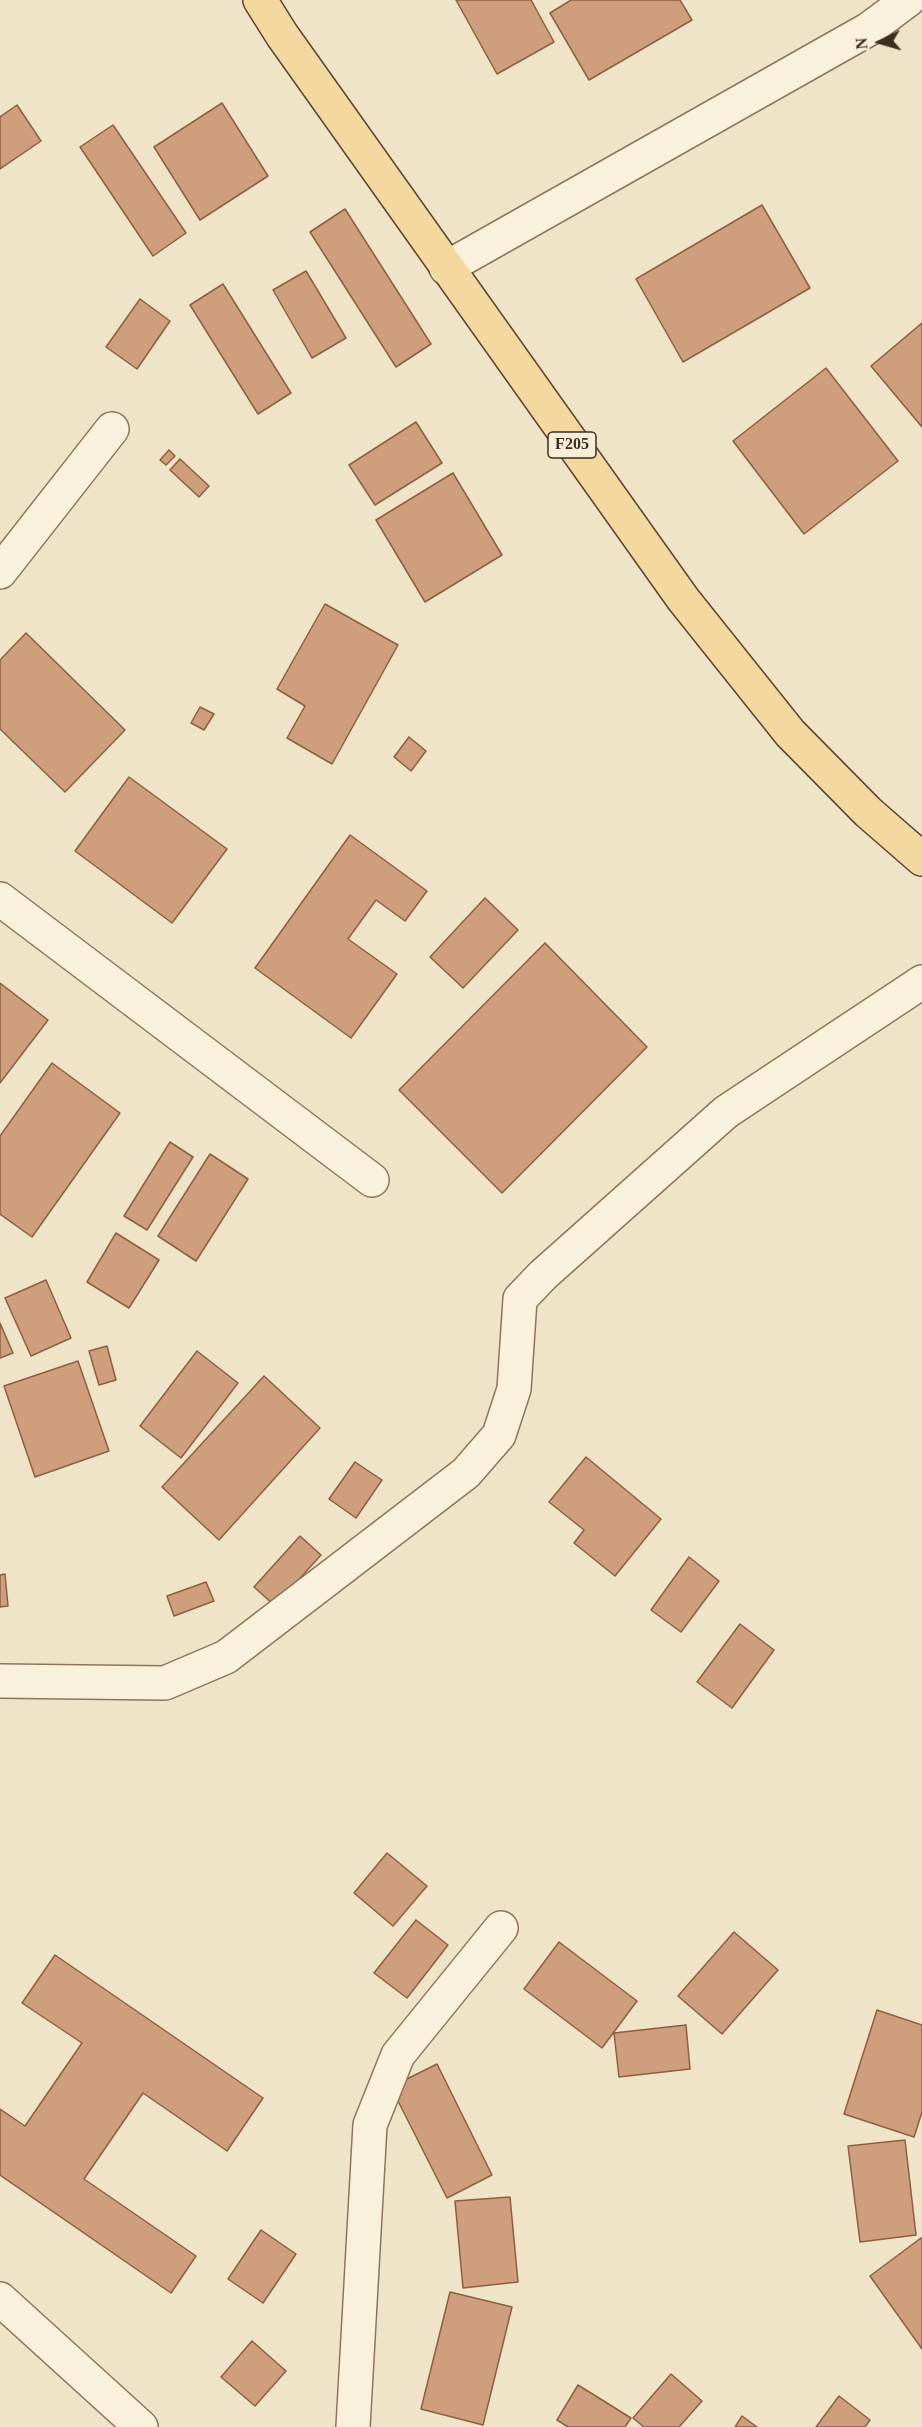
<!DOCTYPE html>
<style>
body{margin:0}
#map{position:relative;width:922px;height:2427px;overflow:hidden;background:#f0e4c8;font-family:Georgia,serif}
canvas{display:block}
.north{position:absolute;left:850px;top:12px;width:60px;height:60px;-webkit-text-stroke:4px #f7eed8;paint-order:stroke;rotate:265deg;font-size:16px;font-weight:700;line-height:24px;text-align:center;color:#3d2e20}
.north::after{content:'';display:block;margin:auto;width:21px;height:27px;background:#3d2e20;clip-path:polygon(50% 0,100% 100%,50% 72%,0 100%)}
</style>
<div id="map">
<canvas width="922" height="2427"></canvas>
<div class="north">N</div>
</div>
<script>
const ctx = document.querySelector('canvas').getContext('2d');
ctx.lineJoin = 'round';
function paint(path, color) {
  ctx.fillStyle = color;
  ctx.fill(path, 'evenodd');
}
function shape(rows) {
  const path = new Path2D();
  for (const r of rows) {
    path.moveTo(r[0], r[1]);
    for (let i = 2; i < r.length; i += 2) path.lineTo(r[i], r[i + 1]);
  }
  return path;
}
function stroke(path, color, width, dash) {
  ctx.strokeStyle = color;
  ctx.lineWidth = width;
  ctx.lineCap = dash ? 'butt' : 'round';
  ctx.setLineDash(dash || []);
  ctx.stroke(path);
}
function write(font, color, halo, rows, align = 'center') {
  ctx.font = font + ' Georgia,serif';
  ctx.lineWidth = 5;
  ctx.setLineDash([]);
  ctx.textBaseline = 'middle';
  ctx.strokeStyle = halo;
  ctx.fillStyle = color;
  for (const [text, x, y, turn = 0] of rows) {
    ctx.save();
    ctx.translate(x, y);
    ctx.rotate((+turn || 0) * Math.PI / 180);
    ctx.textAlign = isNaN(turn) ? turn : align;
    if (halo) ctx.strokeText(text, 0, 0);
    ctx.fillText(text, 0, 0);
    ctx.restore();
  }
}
const building = shape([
 [456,0,531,0,554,42,497,74,456,0],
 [571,0,680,0,692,20,589,80,550,13,571,0],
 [222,103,268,176,200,220,154,147,222,103],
 [17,105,41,141,0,169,0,117,17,105],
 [113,125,186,233,153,256,80,147,113,125],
 [762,205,810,288,683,362,636,279,762,205],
 [345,209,431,344,396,367,310,232,345,209],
 [306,271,346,338,312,358,273,290,306,271],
 [223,284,291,393,258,414,190,305,223,284],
 [140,299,170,321,137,369,106,347,140,299],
 [922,323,922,427,871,366,922,323],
 [826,368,898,461,804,534,733,441,826,368],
 [416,422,442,463,375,505,349,465,416,422],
 [169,450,175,456,166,465,160,460,169,450],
 [180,459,209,486,199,497,170,470,180,459],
 [453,473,502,555,425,602,376,520,453,473],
 [325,604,398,645,332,764,287,738,305,706,277,689,325,604],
 [26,633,125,730,65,792,0,729,0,660,26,633],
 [200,707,214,714,204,730,191,723,200,707],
 [409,737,426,751,411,771,394,757,409,737],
 [129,777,227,849,172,923,75,851,129,777],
 [350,835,427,891,405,921,376,900,348,939,397,974,351,1038,255,968,350,835],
 [485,898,518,930,463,988,430,957,485,898],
 [545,943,647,1047,502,1193,399,1090,545,943],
 [0,983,48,1020,0,1083,0,983],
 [52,1063,120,1113,32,1237,0,1214,0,1136,52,1063],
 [170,1142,193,1157,147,1230,124,1216,170,1142],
 [210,1154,248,1179,196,1261,158,1236,210,1154],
 [116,1233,159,1260,129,1308,87,1282,116,1233],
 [46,1280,71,1338,31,1356,5,1298,46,1280],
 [0,1323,13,1353,0,1358,0,1323],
 [107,1346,116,1380,99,1385,89,1351,107,1346],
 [197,1351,238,1383,181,1458,140,1426,197,1351],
 [78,1361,109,1451,35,1477,4,1386,78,1361],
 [264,1376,320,1428,219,1540,162,1487,264,1376],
 [586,1457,661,1519,615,1576,574,1543,584,1530,549,1502,586,1457],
 [355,1462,382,1480,356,1518,329,1499,355,1462],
 [300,1536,321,1555,275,1606,254,1587,300,1536],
 [689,1557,719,1581,681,1632,651,1610,689,1557],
 [5,1574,8,1606,0,1607,0,1575,5,1574],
 [206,1582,214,1601,174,1616,167,1596,206,1582],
 [740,1624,774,1650,732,1708,697,1682,740,1624],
 [387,1853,427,1886,393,1926,354,1893,387,1853],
 [416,1920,448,1945,407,1998,374,1973,416,1920],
 [734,1932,778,1970,722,2034,678,1996,734,1932],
 [559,1942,637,2001,602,2048,524,1989,559,1942],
 [55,1955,263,2098,227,2151,143,2093,84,2179,196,2256,171,2293,0,2175,0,2109,25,2126,82,2043,22,2003,55,1955],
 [877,2010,922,2025,922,2112,914,2137,844,2114,877,2010],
 [686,2025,690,2069,619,2077,614,2033,686,2025],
 [437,2064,492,2175,447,2198,391,2087,437,2064],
 [905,2140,916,2235,860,2242,848,2146,905,2140],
 [510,2197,518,2282,463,2288,455,2201,510,2197],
 [261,2230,296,2254,263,2303,228,2279,261,2230],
 [921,2238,922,2240,922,2349,870,2276,921,2238],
 [450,2292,512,2307,483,2425,421,2409,450,2292],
 [252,2341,286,2371,255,2406,221,2377,252,2341],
 [671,2374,702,2401,679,2427,644,2427,633,2418,671,2374],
 [578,2385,631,2418,625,2427,568,2427,557,2420,578,2385],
 [839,2396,870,2420,865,2427,816,2427,839,2396],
 [742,2416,757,2427,735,2427,742,2416]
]);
paint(building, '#cf9f7d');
stroke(building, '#8d5f41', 1.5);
const minor = shape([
 [446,268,869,29,908,0],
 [0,572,112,429],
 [0,899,372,1180],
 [0,1681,165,1683,226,1657,466,1473,499,1435,514,1389,520,1299,543,1275,726,1112,922,982],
 [0,2299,141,2427],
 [353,2427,370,2125,398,2055,501,1928]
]);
const major = shape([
 [260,0,282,35,683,599,790,733,868,812,922,859]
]);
stroke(minor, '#8d765c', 36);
stroke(major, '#5b4430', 36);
stroke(minor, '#faf1dc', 33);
stroke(major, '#f3d9a0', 33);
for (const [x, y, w] of [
 [572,445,48]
]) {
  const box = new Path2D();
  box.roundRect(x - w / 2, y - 13, w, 26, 4.5);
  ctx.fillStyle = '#f7eed8';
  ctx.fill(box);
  stroke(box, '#3d2e20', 1.5);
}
write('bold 16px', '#3d2e20', null, [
 ["F205",572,445]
]);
</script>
